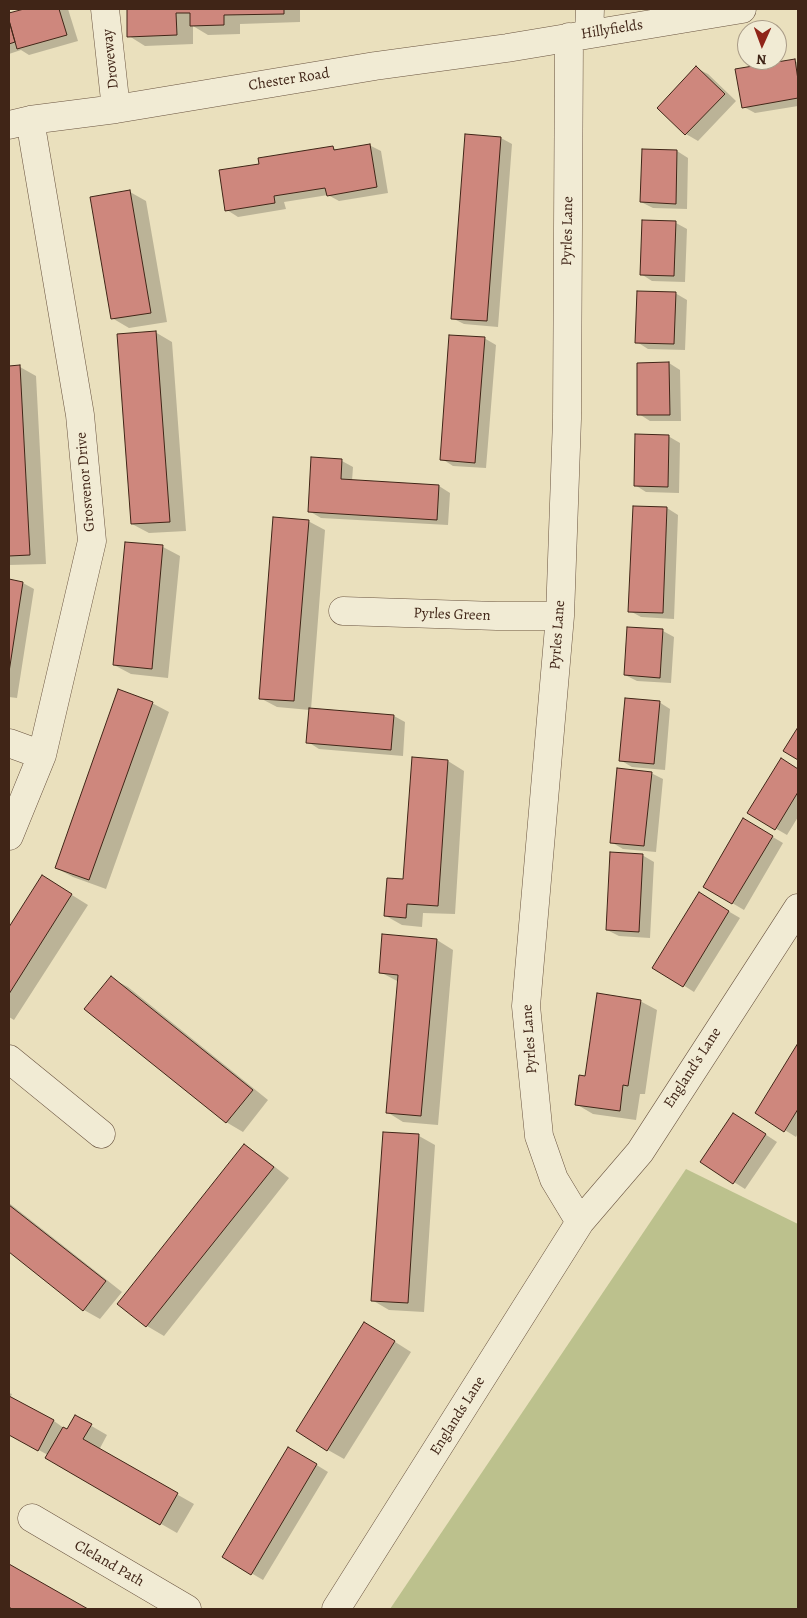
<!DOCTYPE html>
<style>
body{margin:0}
#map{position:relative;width:807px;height:1618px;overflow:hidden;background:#eae0bd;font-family:Alegreya,serif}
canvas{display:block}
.frame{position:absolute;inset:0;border:10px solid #402517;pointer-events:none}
.north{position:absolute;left:737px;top:20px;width:50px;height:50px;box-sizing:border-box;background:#f1ebd4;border:1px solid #aa9c88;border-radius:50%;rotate:182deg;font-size:14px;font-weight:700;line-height:20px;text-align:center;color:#402517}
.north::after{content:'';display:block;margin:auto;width:18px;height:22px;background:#8f2418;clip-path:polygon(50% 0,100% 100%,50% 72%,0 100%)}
</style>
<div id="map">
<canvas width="807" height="1618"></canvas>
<div class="frame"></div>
<div class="north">N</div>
</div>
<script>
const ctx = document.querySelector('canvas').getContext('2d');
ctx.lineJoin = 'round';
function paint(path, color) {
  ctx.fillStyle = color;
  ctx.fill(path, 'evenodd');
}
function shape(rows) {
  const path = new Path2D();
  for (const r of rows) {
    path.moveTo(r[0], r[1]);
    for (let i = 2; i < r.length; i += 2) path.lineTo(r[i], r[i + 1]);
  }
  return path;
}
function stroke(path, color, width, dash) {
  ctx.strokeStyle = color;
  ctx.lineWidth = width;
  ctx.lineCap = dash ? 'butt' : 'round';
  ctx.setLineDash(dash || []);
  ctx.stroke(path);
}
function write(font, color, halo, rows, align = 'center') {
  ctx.font = font + ' Alegreya,serif';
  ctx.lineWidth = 5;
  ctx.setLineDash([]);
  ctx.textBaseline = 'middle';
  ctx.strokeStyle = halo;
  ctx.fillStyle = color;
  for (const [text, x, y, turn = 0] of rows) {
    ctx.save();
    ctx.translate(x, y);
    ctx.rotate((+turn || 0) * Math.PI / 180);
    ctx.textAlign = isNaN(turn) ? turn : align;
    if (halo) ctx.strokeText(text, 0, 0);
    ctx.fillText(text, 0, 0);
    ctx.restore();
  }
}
paint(shape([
 [686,1169,798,1224,798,1609,390,1609]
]), '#bcc18d');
paint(shape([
 [29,9,68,9,78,41,29,55,21,50,9,54,9,11,13,13],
 [128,9,300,9,300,22,240,24,240,34,208,35,193,26,193,44,145,46,129,36],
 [794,60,798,63,798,106,755,113,744,107],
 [696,68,708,74,736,101,698,141,686,134,658,108],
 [501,138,512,144,498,327,464,324,452,318],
 [369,145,381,151,388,193,339,201,328,195,284,202,286,209,238,217,227,210,260,165,333,148,337,150],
 [677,151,688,158,687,209,653,208,641,202],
 [130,192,146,201,167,322,129,328,112,318],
 [676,223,687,229,685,282,652,281,641,274],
 [675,293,687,300,685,350,648,349,637,342],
 [155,332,172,342,186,531,149,533,132,524],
 [484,338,496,345,486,468,453,466,442,459],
 [669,363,680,370,681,421,650,421,639,414,638,364],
 [9,367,20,367,36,376,46,564,9,565],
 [668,436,680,443,679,493,646,492,635,485],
 [342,461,353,467,352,481,439,486,450,493,448,525,321,518,309,511],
 [667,508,678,515,674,619,641,617,630,611],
 [308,521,325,530,311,709,394,716,405,722,403,756,319,749,308,742,310,710,277,707,260,698],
 [126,543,163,547,180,556,168,678,131,674,114,665],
 [9,581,23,583,34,589,17,698,9,697],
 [628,628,663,631,674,637,671,683,637,681,625,675],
 [659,702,670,709,665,770,632,767,620,760],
 [152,703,169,712,106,889,73,877,56,868],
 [781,760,798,770,798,817,787,835,749,813],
 [448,761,464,771,455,914,423,913,422,927,402,925,386,916,405,880],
 [651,773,663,779,656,852,623,849,611,842],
 [744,820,783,843,744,910,705,887],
 [642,855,654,862,650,938,619,936,607,930],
 [43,877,88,905,14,1020,9,1017,9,929],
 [699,894,740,918,694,992,683,985],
 [383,935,437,940,453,950,438,1125,403,1122,387,1112,399,982,380,972],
 [111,978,128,987,268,1100,243,1132,226,1122],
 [640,1001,657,1010,645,1094,640,1094,636,1120,593,1114,576,1104],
 [798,1046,798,1133,796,1137,756,1112],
 [745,1121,777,1142,745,1189,702,1162],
 [419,1136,435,1145,424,1312,389,1310,372,1300],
 [245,1146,261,1156,289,1178,164,1336,147,1326,119,1304],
 [9,1203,122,1292,100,1319,84,1310,9,1251],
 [381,1333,411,1352,344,1459,328,1450],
 [9,1393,12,1394,10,1398,54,1421,68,1431,76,1417,107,1435,99,1450,194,1504,177,1533,46,1458,48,1455,9,1434],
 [289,1448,328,1472,263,1580,224,1557],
 [9,1565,85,1609,15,1609,9,1606]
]), '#0003');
const building = shape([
 [24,9,59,9,67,35,17,49,9,20,9,13,24,9],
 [127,9,284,9,284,14,224,15,224,25,190,26,190,13,176,13,177,35,127,37,127,9],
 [9,21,15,42,9,44,9,21],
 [795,59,798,80,798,98,742,108,735,69,795,59],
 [696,66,725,94,685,135,657,108,696,66],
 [465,134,501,137,487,321,451,319,465,134],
 [370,144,377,187,327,196,325,188,274,196,275,203,225,211,219,170,259,164,258,158,333,146,334,150,370,144],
 [642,149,677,150,676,204,640,202,642,149],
 [130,190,151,313,111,319,90,197,130,190],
 [642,220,676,221,674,276,640,275,642,220],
 [637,291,676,292,674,344,635,343,637,291],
 [156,331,170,522,131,524,117,334,156,331],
 [449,335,485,337,475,463,440,460,449,335],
 [669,362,670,415,637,415,637,363,669,362],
 [20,365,30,555,9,556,9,366,20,365],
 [635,434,669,435,668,487,634,486,635,434],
 [311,457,342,459,341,479,439,485,437,520,308,512,311,457],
 [633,506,667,507,663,613,628,612,633,506],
 [273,517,309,520,294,701,259,699,273,517],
 [125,542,163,545,152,669,113,665,125,542],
 [9,579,23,582,9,672,9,579],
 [627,627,663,629,660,678,624,675,627,627],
 [118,689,153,702,89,880,55,868,118,689],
 [625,698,660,701,654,764,619,761,625,698],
 [309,708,394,715,391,750,306,743,309,708],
 [798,727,798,760,783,751,798,727],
 [412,757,448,760,438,906,407,904,406,918,384,916,387,878,403,879,412,757],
 [781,758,798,769,798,792,775,830,747,813,781,758],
 [617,768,652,772,644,846,610,843,617,768],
 [743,818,773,836,732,904,703,887,743,818],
 [610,852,643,854,639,932,606,930,610,852],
 [42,875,72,894,9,994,9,927,42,875],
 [699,892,729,911,683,987,652,968,699,892],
 [382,934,437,939,421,1116,386,1113,398,975,379,973,382,934],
 [111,976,253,1090,226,1123,84,1009,111,976],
 [597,993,641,1000,628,1086,623,1085,620,1111,575,1105,579,1075,585,1076,597,993],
 [798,1043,798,1109,784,1132,755,1113,798,1043],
 [733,1113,766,1134,733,1184,700,1162,733,1113],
 [383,1132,419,1134,408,1303,371,1301,383,1132],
 [244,1144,274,1167,146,1327,117,1304,244,1144],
 [9,1205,106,1281,83,1311,9,1252,9,1205],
 [364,1322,395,1341,327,1451,296,1431,364,1322],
 [9,1396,54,1420,38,1451,9,1435,9,1396],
 [75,1415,92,1424,83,1439,178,1493,160,1525,45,1458,63,1427,67,1429,75,1415],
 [288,1447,317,1464,251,1575,222,1557,288,1447],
 [9,1564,88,1609,12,1609,9,1607,9,1564]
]);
paint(building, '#ce877d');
stroke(building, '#402517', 1);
const minor = shape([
 [105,9,116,109],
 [589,34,590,9],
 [569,37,567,419,560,616,526,1006,539,1136,554,1179,580,1222],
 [9,125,30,120,116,109,375,66,507,48,742,9],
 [343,611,497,616,560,616],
 [9,743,42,755],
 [9,836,42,755,92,541,80,415,30,120],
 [9,1059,101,1134],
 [32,1518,187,1609],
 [336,1609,580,1222,640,1152,798,908]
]);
stroke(minor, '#6a5440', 29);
stroke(minor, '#f1ebd4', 28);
write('15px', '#402517', '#f1ebd4', [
 ["Hillyfields",612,30,-9],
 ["Droveway",111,59,-96],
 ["Chester Road",289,80,-9],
 ["Pyrles Lane",568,231,-89],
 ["Grosvenor Drive",86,482,-95],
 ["Pyrles Green",452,615,2],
 ["Pyrles Lane",558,635,-86],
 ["Pyrles Lane",530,1039,-94],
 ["England's Lane",693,1068,-57],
 ["Englands Lane",458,1416,-58],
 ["Cleland Path",109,1564,30]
]);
</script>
